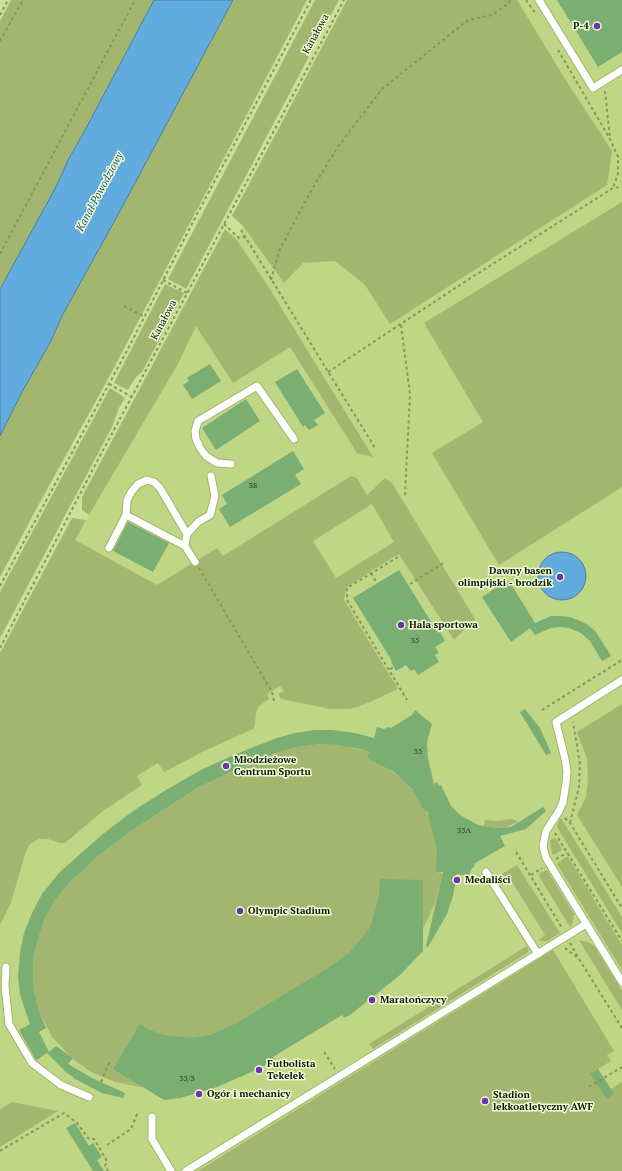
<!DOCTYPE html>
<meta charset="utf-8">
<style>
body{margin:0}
canvas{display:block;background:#cbe195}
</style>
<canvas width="622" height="1171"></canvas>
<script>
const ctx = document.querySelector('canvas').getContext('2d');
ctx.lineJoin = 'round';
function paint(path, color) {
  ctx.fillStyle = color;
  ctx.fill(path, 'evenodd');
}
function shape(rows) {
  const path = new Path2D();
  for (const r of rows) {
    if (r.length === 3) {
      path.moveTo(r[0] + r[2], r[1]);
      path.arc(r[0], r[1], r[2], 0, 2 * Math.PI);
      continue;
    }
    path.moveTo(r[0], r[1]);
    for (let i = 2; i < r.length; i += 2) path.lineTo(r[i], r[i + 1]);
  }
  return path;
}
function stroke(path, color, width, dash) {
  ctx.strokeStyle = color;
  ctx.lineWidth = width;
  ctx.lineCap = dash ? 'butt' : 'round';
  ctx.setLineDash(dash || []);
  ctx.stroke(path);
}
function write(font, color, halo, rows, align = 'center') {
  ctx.font = font + ' "PT Serif",serif';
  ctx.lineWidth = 3;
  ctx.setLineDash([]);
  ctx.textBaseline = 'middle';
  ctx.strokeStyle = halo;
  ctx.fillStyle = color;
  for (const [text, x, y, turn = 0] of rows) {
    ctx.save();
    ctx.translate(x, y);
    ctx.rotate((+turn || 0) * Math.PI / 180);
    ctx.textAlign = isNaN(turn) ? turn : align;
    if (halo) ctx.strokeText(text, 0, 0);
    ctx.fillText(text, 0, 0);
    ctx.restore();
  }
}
paint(shape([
 [364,0,622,0,622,1171,0,1171,0,677,61,563,178,364,202,309,243,226]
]), '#bfd684');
paint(shape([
 [11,0,154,0,84,132,68,160,57,185,0,289,0,21],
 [233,0,307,0,108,379,39,504,0,577,0,436,22,392,51,341,62,316,120,211],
 [315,0,339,0,186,289,168,279],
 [347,0,517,0,565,79,612,151,607,185,390,324,365,285,335,261,303,263,284,283,243,226,232,216],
 [622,202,622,487,499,565,432,453,483,422,424,323],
 [225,229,236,239,266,283,373,457,357,453,290,347,233,383,196,326,178,364,89,515,82,510,82,497],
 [165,284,184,293,142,372,135,378,128,390,114,383],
 [110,388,125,398,119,408,112,427,0,638,0,592],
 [351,476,357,478,367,495,385,478,392,483,475,619,454,640,399,554,371,571,346,588,344,600,398,689,368,703,350,709,330,709,281,699,278,694,284,691,280,686,267,694,269,699,259,706,256,712,255,725,253,729,204,751,164,772,158,763,137,776,142,785,103,811,65,843,59,843,48,839,39,839,30,844,25,854,11,903,0,925,0,653,72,518,86,520,75,540,157,585,217,548,223,556],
 [372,504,394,542,336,578,313,541],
 [622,704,622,887,577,815,586,797,588,779,587,759,577,732],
 [320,744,341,745,369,752,367,758,387,768,401,778,414,792,425,811,426,811,433,829,435,841,437,854,437,872,442,873,441,880,435,903,425,925,410,945,168,1086,140,1087,115,1082,91,1072,73,1059,52,1037,39,1011,34,992,33,967,34,953,44,920,54,901,71,881,99,855,131,831,197,788,237,769,276,753,297,747],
 [561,818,622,917,622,933,558,829,557,825],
 [513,819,518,822,506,827,496,828,484,826,485,820,496,821],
 [554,838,557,840,562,850,554,855,552,854,550,840],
 [566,857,568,857,622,945,622,970,557,864],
 [517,865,560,933,547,941,542,941,538,940,545,935,509,877,497,884,494,879],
 [547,870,574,914,573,922,570,927,539,876,540,873],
 [579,940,590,943,595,947,622,991,622,1010],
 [527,946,529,950,527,953,373,1049,369,1044],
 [553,950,614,1051,607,1055,611,1061,598,1069,611,1089,622,1082,622,1171,198,1171],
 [12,1102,58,1111,0,1147,0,1109]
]), '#a3b670');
const water = shape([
 [154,0,233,0,120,211,62,316,51,341,22,392,0,436,0,289,57,185,68,160,84,132,154,0],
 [562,576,24]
]);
paint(water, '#62abdf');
stroke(water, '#487c9c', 1);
paint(shape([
 [557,0,622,0,622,52,598,67],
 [210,364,221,381,192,399,183,385,189,381,187,378],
 [297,369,325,413,314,420,318,425,309,430,305,425,303,427,275,382],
 [246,399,260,421,216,450,202,428],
 [293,451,304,469,295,475,301,484,230,527,219,509,227,504,222,495],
 [128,522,169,543,153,572,113,551],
 [399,570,438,633,440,632,445,641,435,647,439,653,435,655,439,662,418,675,414,669,411,671,406,665,396,671,391,662,392,661,353,598],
 [509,581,535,623,551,616,558,616,570,617,580,621,588,625,596,632,611,656,602,661,590,641,581,633,569,628,560,627,551,628,535,635,530,628,511,642,482,597,502,584,503,585],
 [525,709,540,728,551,753,546,755,520,712],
 [415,710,432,724,427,742,428,759,434,784,437,782,439,786,441,785,451,806,460,815,478,825,496,828,511,827,543,807,546,811,526,829,500,836,505,846,475,863,474,867,471,869,469,876,457,874,453,896,447,914,428,947,426,946,443,872,436,872,437,854,435,841,427,811,425,812,412,789,394,772,367,758,369,752,360,749,338,745,320,744,297,747,276,753,237,769,197,788,131,831,99,855,71,881,54,901,44,920,34,953,33,967,34,992,39,1011,46,1028,39,1032,49,1052,56,1046,73,1058,68,1064,92,1078,125,1093,123,1098,102,1093,73,1078,73,1077,63,1070,64,1069,63,1069,47,1053,37,1060,36,1060,19,1030,30,1024,20,995,18,976,20,952,24,933,32,913,42,894,59,873,79,855,103,834,133,811,166,790,201,770,236,754,277,738,295,733,315,730,332,730,355,733,374,738,377,727,384,729,388,727,391,728,412,715],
 [380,879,423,880,423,951,400,975,350,1015,344,1018,342,1015,273,1057,275,1060,256,1070,217,1087,180,1098,164,1100,113,1069,140,1024,150,1030,164,1035,192,1038,210,1035,235,1024,328,968,350,952,369,929,372,922,379,896],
 [598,1069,614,1094,607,1099,590,1074],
 [75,1123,89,1146,93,1143,102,1157,97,1160,104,1171,93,1171,66,1128]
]), '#7aae73');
const service = shape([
 [539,0,593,88,622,70],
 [231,464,217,463,206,456,200,448,196,439,195,431,198,421,257,386,294,439],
 [126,515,185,546],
 [109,548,126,515,127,500,132,491,138,484,147,480,154,482,160,488,187,534],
 [195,562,185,546,187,534,198,522,210,515,215,496,211,476],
 [622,680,556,722,565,759,567,771,566,783,563,802,559,811,546,831,543,846,546,858,622,982],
 [486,872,538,954],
 [6,967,5,986,9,1024,32,1063,61,1085,89,1097],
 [152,1117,152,1139,171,1171],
 [186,1171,586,924]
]);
stroke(service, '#a1b56c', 9);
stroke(shape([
 [526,0,536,14],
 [0,15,8,0],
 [0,41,23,0],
 [558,50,610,139,618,157,618,174,613,188],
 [605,91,610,138],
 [224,224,239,238,245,237],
 [241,230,375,448],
 [0,254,135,0],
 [163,280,187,293],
 [271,280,279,251,312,189,339,145,382,89,468,20,492,15,509,3,510,0],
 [124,306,145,317],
 [401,325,410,394,405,495],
 [328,372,466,281,613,188,622,187],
 [109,384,132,397],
 [398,557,347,588,347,600,407,700],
 [199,568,272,692,274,701],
 [371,573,377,583],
 [410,584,445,562],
 [0,586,130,345,195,218,311,0],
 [0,648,92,471,344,0],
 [390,669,394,667],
 [542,710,622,660],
 [565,818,570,823,622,908],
 [570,823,579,787,580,764,573,722],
 [555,833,622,941],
 [516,852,562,928],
 [556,859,567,853],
 [531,875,542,868],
 [570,943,579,959],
 [565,948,579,959,622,1028],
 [324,1052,335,1069],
 [101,1082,110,1061],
 [589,1087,622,1067],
 [107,1145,131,1129,137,1114],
 [0,1151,64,1113,77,1123,89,1139,94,1139,107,1161,105,1166,108,1171]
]), '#84955f', 2, [3, 3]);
stroke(service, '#fff', 7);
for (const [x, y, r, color] of [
 [597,26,4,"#6c34aa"],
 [560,577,4,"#6c34aa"],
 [401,625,4,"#6c34aa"],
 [226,766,4,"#6c34aa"],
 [457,880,4,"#6c34aa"],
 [240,911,4,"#6c34aa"],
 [372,1000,4,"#6c34aa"],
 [259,1070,4,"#6c34aa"],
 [199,1094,4,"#6c34aa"],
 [485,1101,4,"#6c34aa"]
]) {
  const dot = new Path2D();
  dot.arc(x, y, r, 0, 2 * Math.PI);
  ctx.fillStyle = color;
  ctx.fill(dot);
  stroke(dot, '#f1fdd7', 1.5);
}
write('8px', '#26381d', null, [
 ["38",253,486],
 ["35",415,641],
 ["35",418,752],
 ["35A",464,831],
 ["35/3",187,1079]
]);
write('bold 10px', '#0a1000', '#f1fdd7', [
 ["P-4",589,26,"right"],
 ["Dawny basen",552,571,"right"],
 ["olimpijski - brodzik",552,583,"right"],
 ["Hala sportowa",409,625],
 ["Młodzieżowe",234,760],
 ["Centrum Sportu",234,772],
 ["Medaliści",465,880],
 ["Olympic Stadium",248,911],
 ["Maratończycy",380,1000],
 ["Futbolista",267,1064],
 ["Tekelek",267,1076],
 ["Ogór i mechanicy",207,1094],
 ["Stadion",493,1095],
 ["lekkoatletyczny AWF",493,1107]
], 'left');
write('10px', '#0a1000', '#f1fdd7', [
 ["Kanałowa",316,34,-61],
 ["Kanałowa",164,320,-62]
]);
write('italic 11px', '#1a5174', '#f1fdd7', [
 ["Kanał Powodziowy",100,192,-62]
]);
</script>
